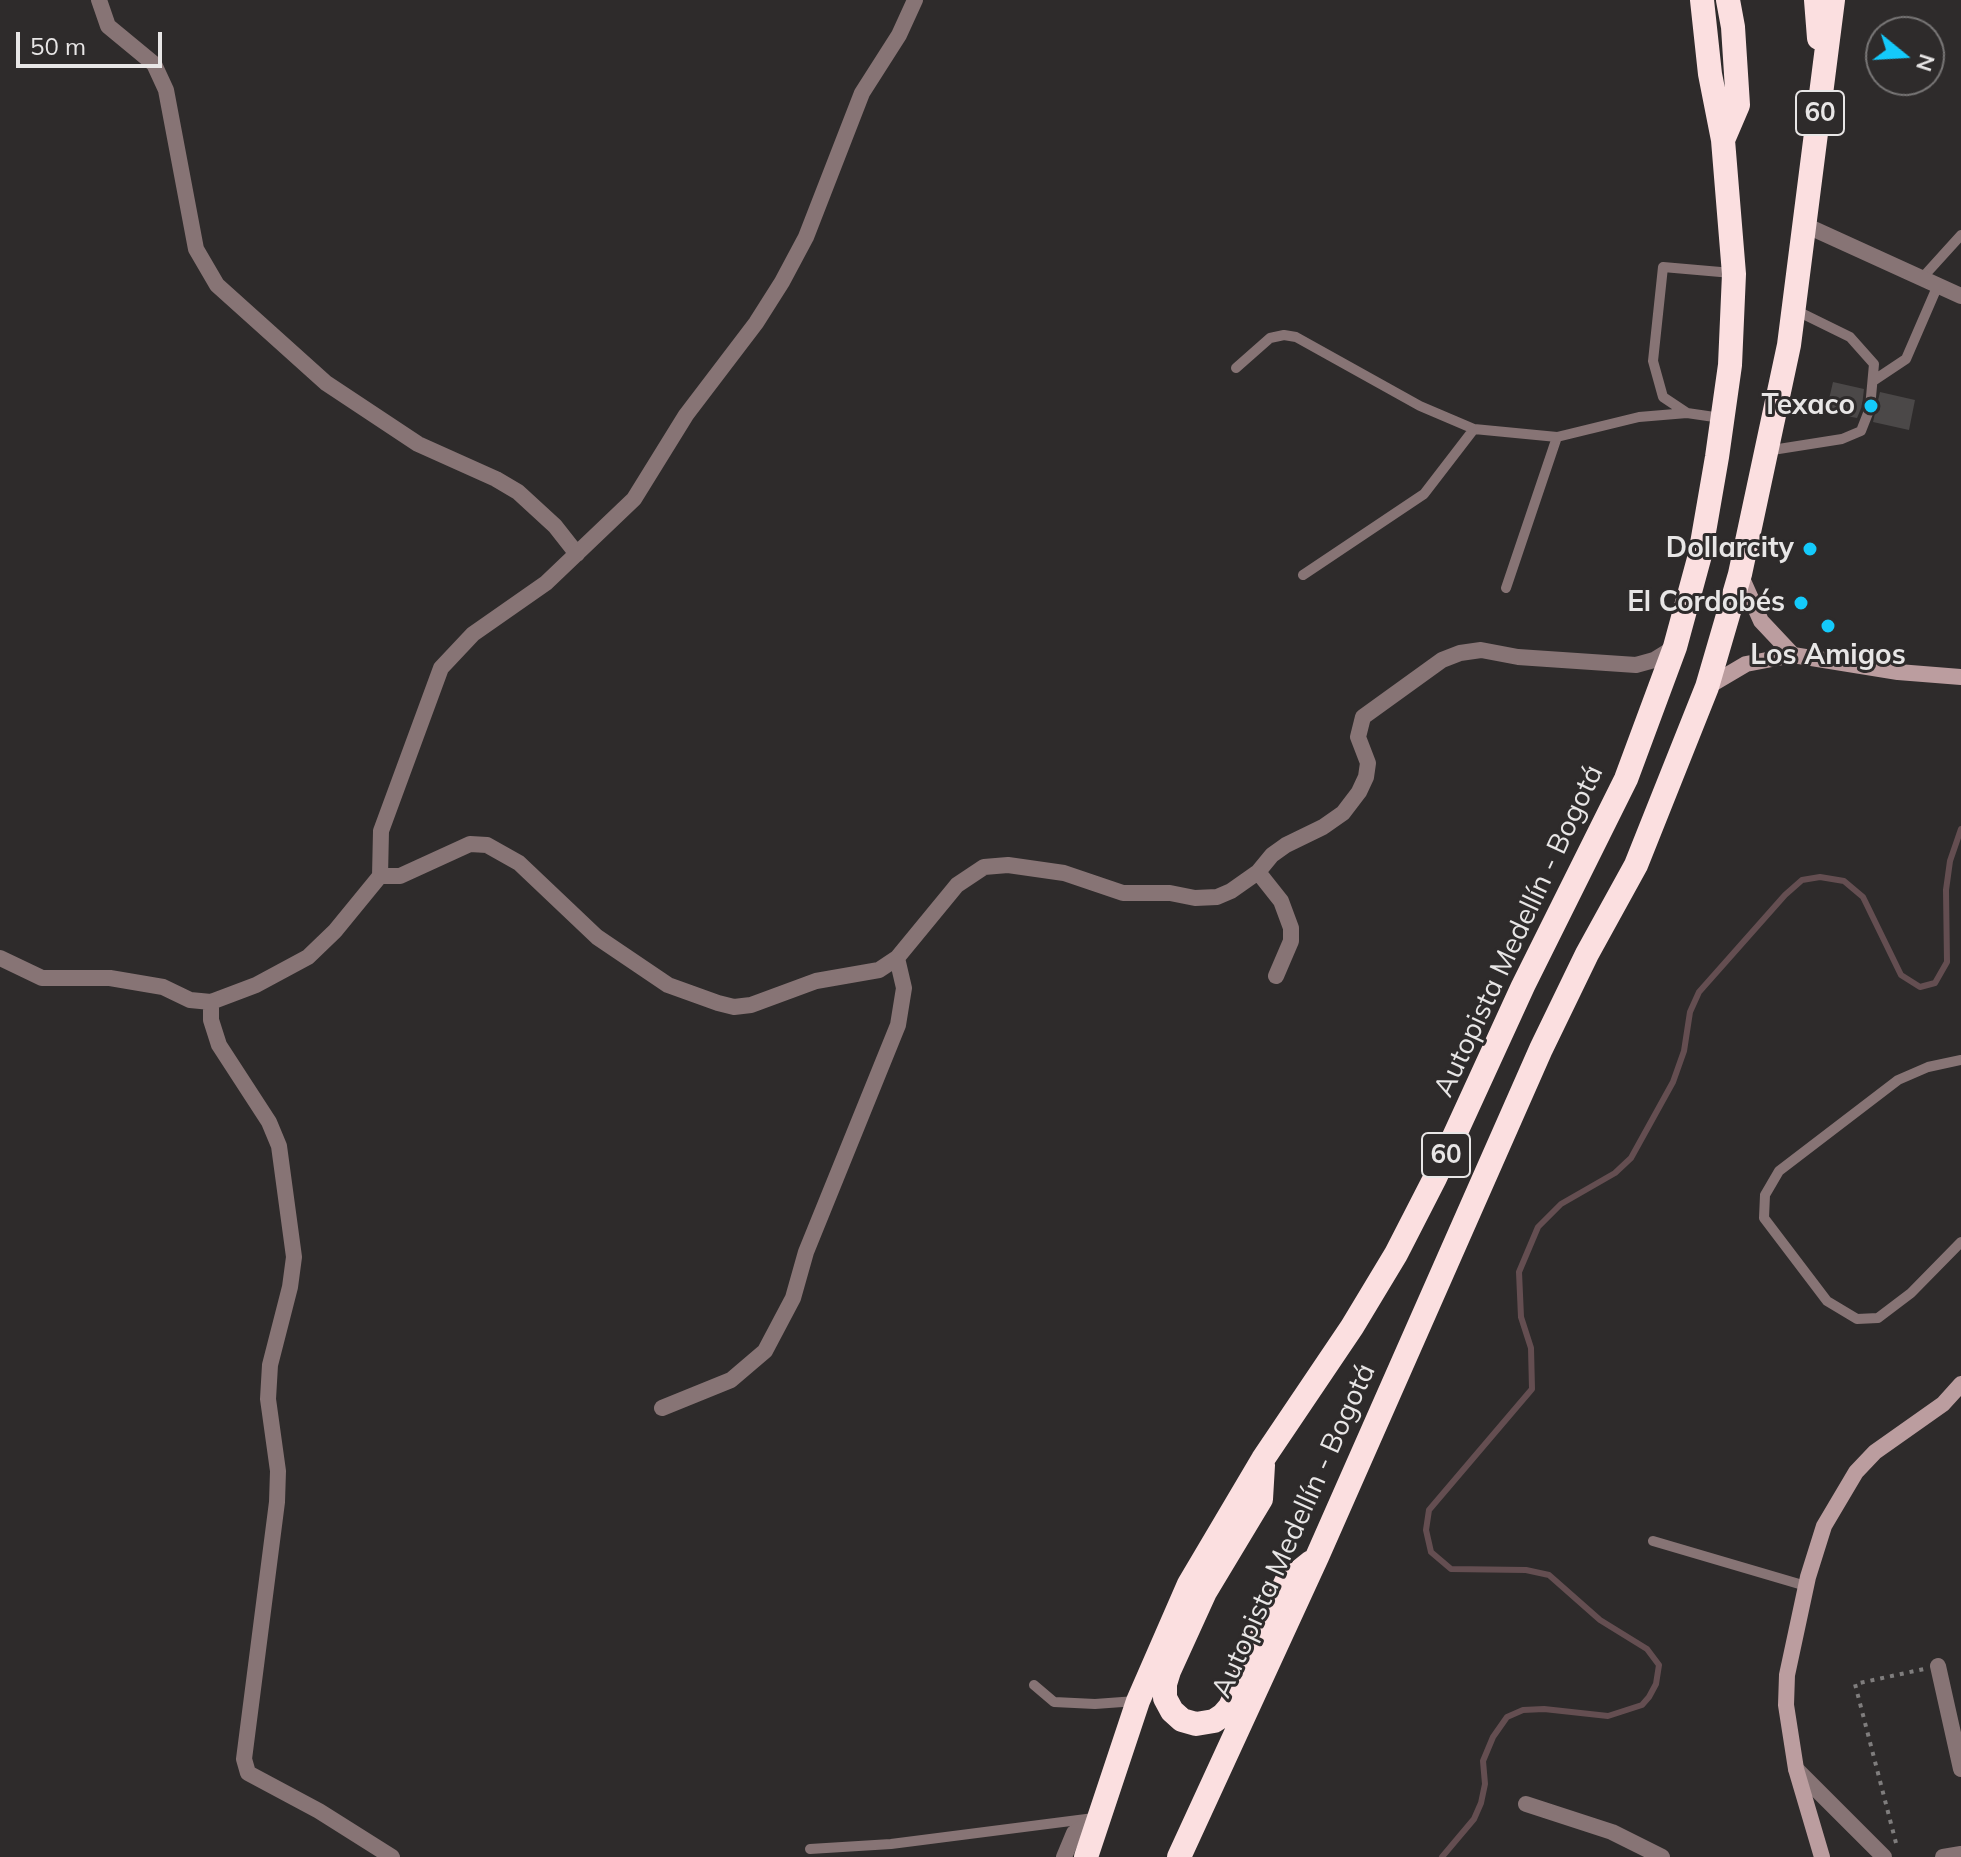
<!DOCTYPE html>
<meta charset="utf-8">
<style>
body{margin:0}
#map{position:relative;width:1961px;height:1857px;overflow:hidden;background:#2e2b2b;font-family:Mulish,sans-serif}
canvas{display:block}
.north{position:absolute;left:1865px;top:16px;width:80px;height:80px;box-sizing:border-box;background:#2e2b2b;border:2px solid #787676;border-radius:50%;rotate:108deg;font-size:22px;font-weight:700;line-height:32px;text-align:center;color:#e8e6e6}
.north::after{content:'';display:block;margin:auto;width:28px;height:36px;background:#14cafb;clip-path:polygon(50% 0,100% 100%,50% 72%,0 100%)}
.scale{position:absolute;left:16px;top:32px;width:146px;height:36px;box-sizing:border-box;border:4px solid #e8e6e6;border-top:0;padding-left:10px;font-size:24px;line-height:28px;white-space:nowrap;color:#e8e6e6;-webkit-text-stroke:6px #2e2b2b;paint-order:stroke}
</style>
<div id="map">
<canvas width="1961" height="1857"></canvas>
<div class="north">N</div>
<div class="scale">50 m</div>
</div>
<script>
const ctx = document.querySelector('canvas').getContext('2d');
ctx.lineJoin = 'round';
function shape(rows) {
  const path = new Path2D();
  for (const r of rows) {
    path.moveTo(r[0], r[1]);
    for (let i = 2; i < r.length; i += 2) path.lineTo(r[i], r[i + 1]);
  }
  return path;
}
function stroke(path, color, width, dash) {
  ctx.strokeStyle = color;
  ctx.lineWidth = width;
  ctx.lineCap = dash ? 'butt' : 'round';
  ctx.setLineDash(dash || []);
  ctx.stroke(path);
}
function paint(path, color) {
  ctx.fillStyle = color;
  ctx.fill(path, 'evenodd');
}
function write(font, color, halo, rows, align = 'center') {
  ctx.font = font + ' Mulish,sans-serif';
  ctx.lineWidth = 6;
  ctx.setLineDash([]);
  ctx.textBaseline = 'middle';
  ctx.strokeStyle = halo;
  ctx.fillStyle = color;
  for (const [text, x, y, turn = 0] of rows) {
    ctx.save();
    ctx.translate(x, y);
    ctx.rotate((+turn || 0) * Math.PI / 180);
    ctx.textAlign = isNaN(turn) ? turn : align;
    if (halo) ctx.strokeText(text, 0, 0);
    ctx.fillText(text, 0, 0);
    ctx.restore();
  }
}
stroke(shape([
 [1442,1857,1474,1819,1481,1803,1485,1784,1483,1761,1493,1737,1507,1717,1523,1710,1544,1709,1608,1716,1642,1705,1649,1697,1656,1684,1659,1665,1647,1649,1600,1620,1549,1575,1526,1570,1451,1569,1431,1552,1426,1530,1429,1510,1532,1389,1531,1348,1521,1317,1519,1272,1538,1227,1561,1204,1615,1173,1631,1158,1673,1082,1684,1051,1690,1012,1699,992,1785,895,1802,880,1820,877,1844,881,1863,897,1901,975,1920,987,1935,983,1947,962,1946,890,1950,861,1961,829]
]), '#644e51', 6);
paint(shape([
 [1833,382,1864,389,1862,406,1857,418,1826,412],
 [1880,392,1915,400,1909,430,1873,422]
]), '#4b4848');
stroke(shape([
 [1896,1843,1855,1684,1924,1669]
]), '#7f7d7d', 4, [4, 6]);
stroke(shape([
 [1923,277,1961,235],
 [1236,368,1270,338,1284,335,1296,337,1420,406,1474,429,1557,437,1639,417,1687,413,1721,418],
 [1873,381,1906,359,1938,285],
 [1687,413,1663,397,1653,361,1663,267,1732,273],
 [1766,451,1842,439,1861,431,1870,408,1874,364,1850,337,1795,310],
 [1303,575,1424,494,1474,429],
 [1506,588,1557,437],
 [1961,1060,1928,1067,1898,1080,1779,1171,1765,1195,1764,1218,1827,1301,1857,1319,1878,1318,1911,1293,1961,1242],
 [1653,1541,1806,1586],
 [1034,1685,1054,1702,1095,1704,1136,1701],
 [810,1849,891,1844,1094,1818]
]), '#877475', 10);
stroke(shape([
 [99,0,108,26,154,64,166,90,196,249,217,285,326,383,418,444,496,479,518,492,555,526,577,554],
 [1805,225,1961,296],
 [1258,872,1281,901,1291,928,1291,941,1276,976],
 [380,876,400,876,470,844,487,845,519,863,597,937,668,985,718,1003,734,1007,751,1005,816,981,879,970,897,958,957,885,984,867,1008,865,1064,873,1123,893,1170,893,1195,898,1217,897,1231,891,1258,872,1272,855,1286,845,1323,827,1343,813,1359,792,1366,777,1368,763,1358,737,1363,717,1442,660,1460,653,1481,650,1518,657,1636,665,1654,660,1675,647],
 [0,958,42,978,110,978,163,987,190,1000,211,1002,256,985,308,957,335,931,380,876,381,831,441,668,473,634,546,583,634,499,686,415,756,323,782,282,806,237,862,93,899,35,915,0],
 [211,1002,211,1020,219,1045,269,1122,279,1146,294,1257,290,1287,270,1365,268,1399,278,1471,277,1502,244,1759,248,1773,319,1811,392,1857],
 [662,1408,731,1380,765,1351,793,1298,806,1252,898,1025,904,988,897,958],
 [1938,1666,1961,1769],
 [1796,1769,1884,1857],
 [1526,1804,1612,1832,1662,1857],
 [1064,1857,1074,1833,1100,1817],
 [1943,1857,1961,1854]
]), '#877475', 16);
stroke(shape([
 [1740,574,1761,621,1793,655],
 [1707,687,1746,664,1793,655,1898,672,1961,677],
 [1822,1857,1796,1769,1786,1705,1787,1675,1808,1577,1824,1526,1856,1472,1875,1452,1943,1404,1961,1384]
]), '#bb9d9f', 16);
stroke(shape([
 [1816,0,1819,38],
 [1723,140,1738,105,1733,27,1728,0],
 [1263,1465,1261,1499,1205,1592,1169,1671,1165,1684,1165,1698,1172,1711,1182,1720,1196,1724,1214,1721,1223,1715,1230,1707,1286,1582,1311,1562],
 [1086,1857,1138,1701,1189,1584,1263,1459,1352,1327,1396,1254,1435,1178,1523,986,1626,779,1675,647,1700,555,1717,457,1730,365,1734,274,1723,140,1710,74,1702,0],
 [1179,1857,1317,1557,1541,1049,1587,954,1636,865,1707,687,1740,574,1789,345,1833,0]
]), '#fbdfe0', 24);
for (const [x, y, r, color] of [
 [1871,406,8,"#14cafb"],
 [1810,549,8,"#14cafb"],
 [1801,603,8,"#14cafb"],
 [1828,626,8,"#14cafb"]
]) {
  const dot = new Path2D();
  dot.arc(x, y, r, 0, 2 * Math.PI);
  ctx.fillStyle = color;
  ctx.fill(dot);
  stroke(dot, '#2e2b2b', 3);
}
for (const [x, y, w] of [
 [1820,113,48],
 [1446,1155,48]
]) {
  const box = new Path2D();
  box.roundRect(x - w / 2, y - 22, w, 44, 6);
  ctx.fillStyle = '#2e2b2b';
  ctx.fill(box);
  stroke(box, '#e8e6e6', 2);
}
write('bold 26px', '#e8e6e6', null, [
 ["60",1820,113],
 ["60",1446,1155]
]);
write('bold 28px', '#e8e6e6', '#2e2b2b', [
 ["Texaco",1855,406],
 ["Dollarcity",1794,549],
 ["El Cordobés",1785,603],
 ["Los Amigos",1828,656,"center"]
], 'right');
write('28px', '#e8e6e6', '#2e2b2b', [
 ["Autopista Medellín - Bogotá",1519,931,-65],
 ["Autopista Medellín - Bogotá",1294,1531,-66]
]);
</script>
